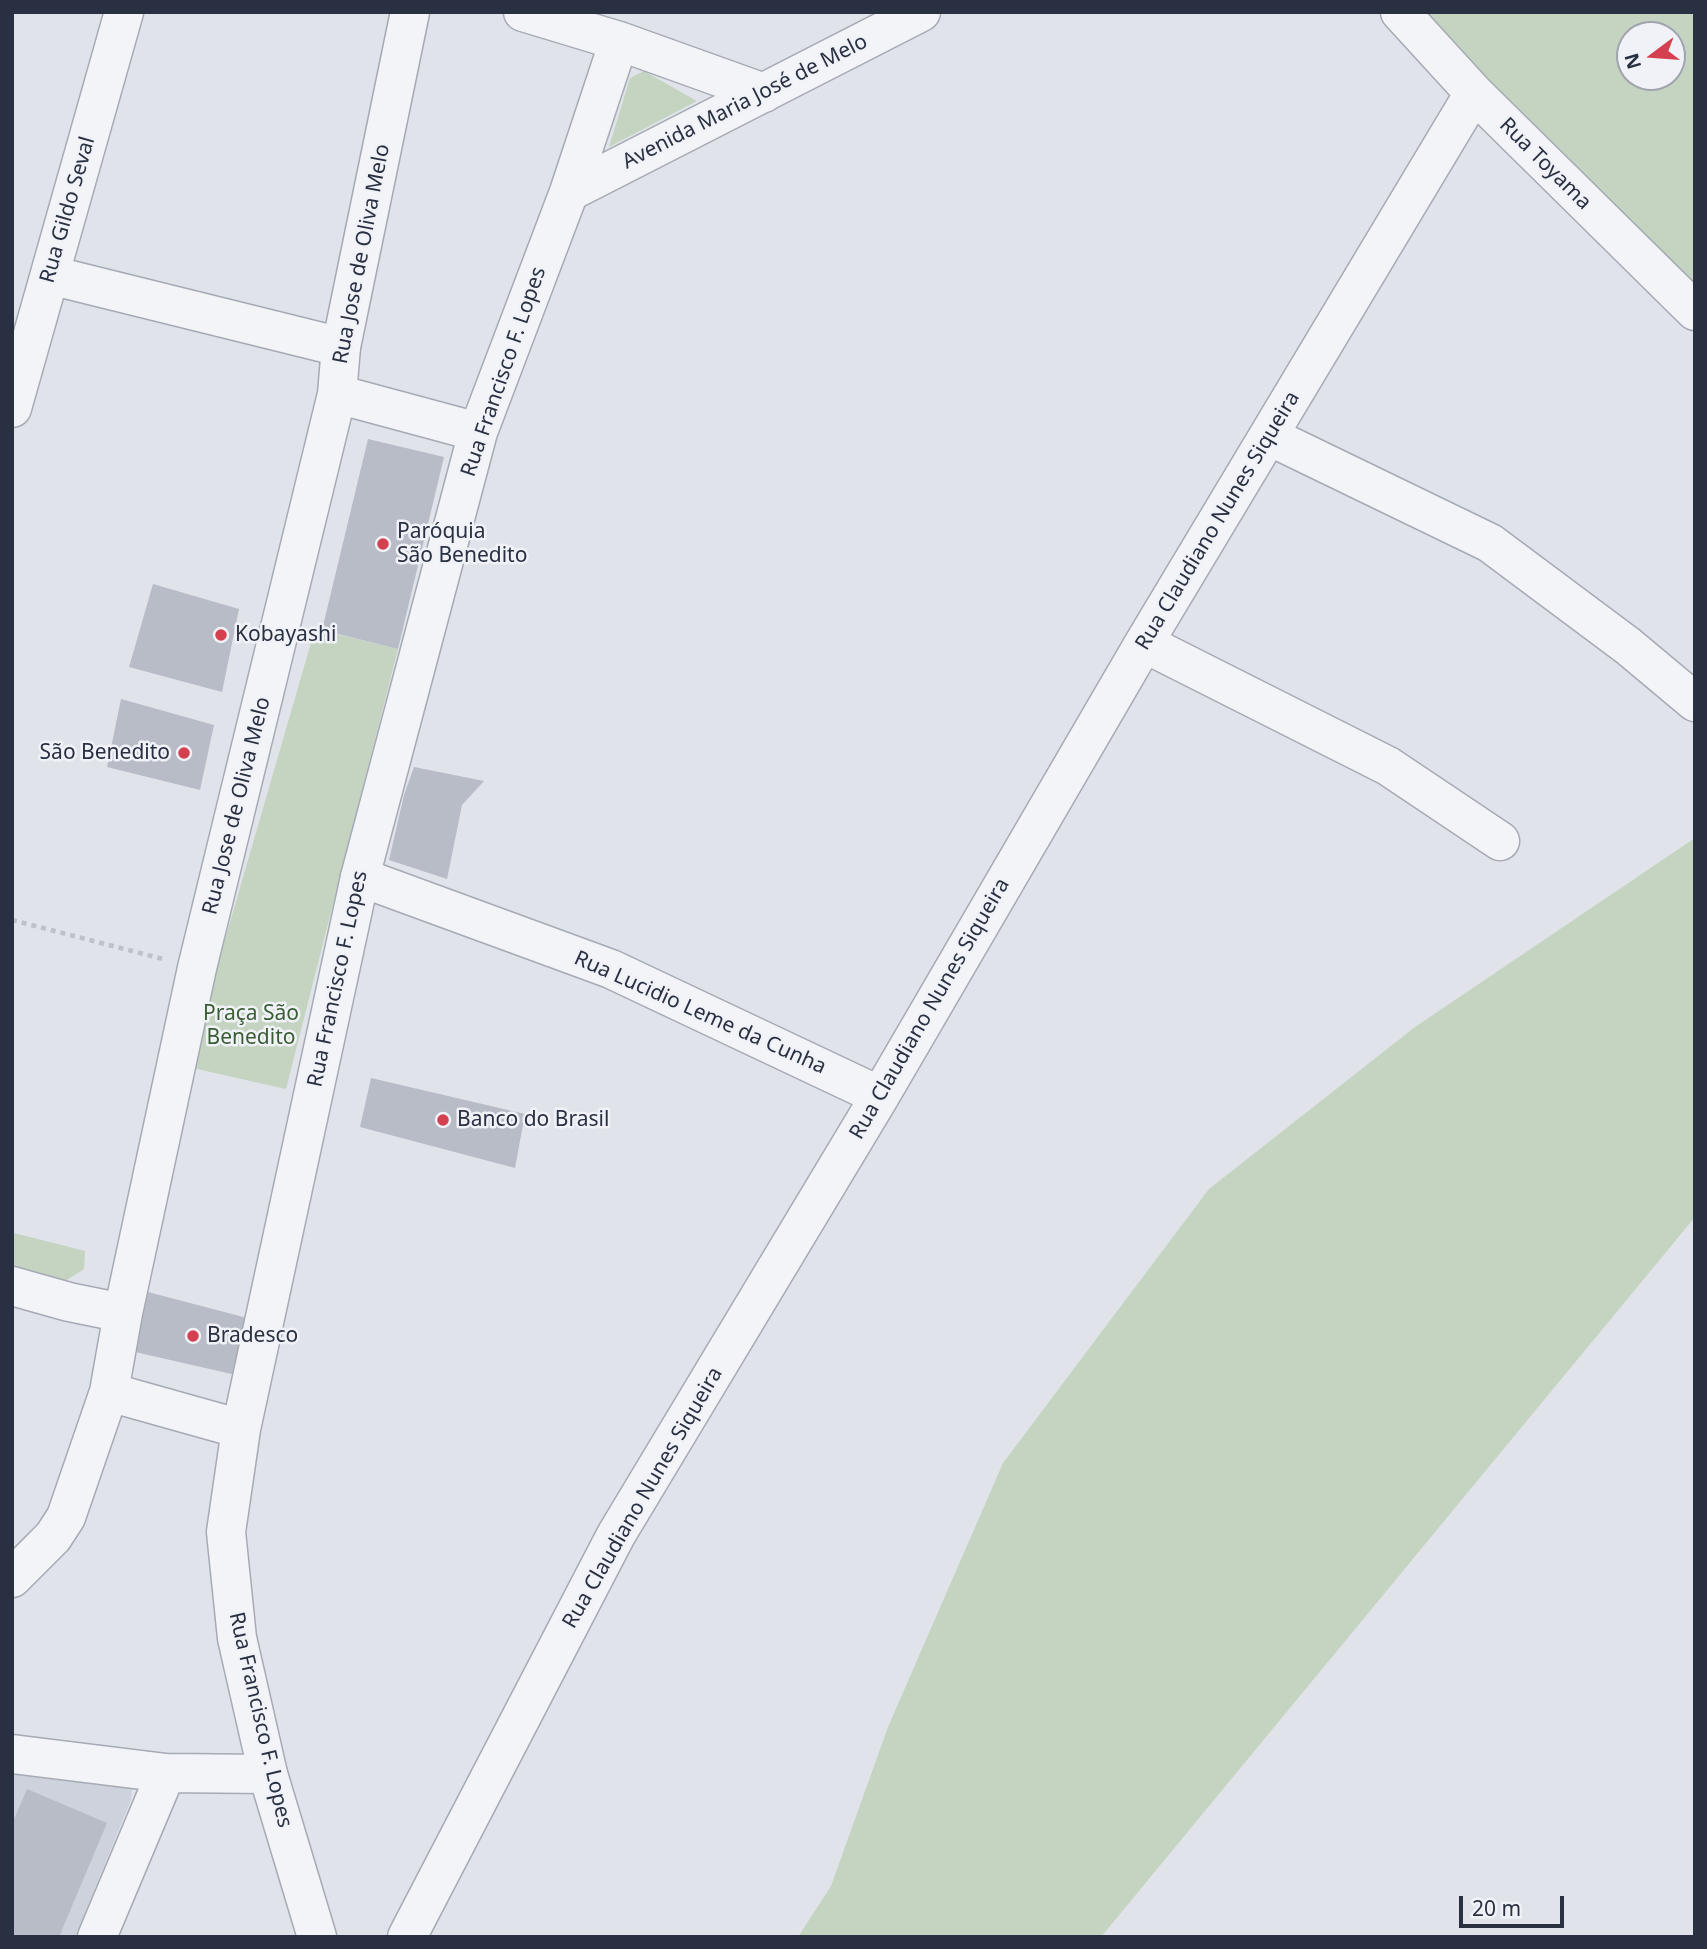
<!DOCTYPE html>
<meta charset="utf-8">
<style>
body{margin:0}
#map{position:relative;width:1707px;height:1949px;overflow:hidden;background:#e0e3ea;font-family:"Noto Sans",sans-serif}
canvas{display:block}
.frame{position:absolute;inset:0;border:14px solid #283042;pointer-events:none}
.north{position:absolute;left:1616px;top:21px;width:70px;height:70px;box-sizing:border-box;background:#f0f2f7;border:2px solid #a0a4af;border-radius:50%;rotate:254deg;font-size:19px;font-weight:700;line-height:28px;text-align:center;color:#283042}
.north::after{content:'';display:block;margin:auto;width:24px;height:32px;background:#d4404f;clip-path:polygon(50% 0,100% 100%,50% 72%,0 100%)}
.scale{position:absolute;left:1459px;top:1896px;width:105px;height:32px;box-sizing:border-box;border:4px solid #283042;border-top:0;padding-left:9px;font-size:21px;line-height:24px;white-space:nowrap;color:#283042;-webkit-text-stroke:5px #f0f2f7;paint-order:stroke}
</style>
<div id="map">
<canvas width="1707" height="1949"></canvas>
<div class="frame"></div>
<div class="north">N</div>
<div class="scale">20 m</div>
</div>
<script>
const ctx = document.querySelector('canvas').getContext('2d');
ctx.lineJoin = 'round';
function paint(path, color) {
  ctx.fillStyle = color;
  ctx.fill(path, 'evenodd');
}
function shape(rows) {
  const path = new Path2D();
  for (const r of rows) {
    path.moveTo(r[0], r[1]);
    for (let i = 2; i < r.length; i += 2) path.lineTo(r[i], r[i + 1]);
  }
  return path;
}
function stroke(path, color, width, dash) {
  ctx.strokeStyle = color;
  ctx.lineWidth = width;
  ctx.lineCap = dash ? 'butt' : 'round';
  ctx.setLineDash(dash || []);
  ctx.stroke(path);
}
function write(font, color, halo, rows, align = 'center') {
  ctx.font = font + ' "Noto Sans",sans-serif';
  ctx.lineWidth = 5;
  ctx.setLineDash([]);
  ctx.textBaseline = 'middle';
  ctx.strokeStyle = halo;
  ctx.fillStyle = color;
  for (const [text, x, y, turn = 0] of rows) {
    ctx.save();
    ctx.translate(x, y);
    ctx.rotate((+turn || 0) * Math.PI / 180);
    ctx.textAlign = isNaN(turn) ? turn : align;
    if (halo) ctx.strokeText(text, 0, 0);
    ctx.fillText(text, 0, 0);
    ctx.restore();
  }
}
paint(shape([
 [12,1773,132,1786,131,1800,75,1937,12,1937]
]), '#ced2dc');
paint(shape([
 [1424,12,1695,12,1695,287,1513,107],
 [1630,35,1672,35,1672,77,1630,77],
 [644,71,697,101,609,147,630,78],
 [315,629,398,649,286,1089,188,1067],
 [1695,838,1695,1217,1101,1937,798,1937,831,1886,888,1727,1003,1463,1209,1189,1415,1027],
 [14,1233,85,1251,84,1269,67,1280,53,1280,12,1268,12,1239]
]), '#c5d4c1');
paint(shape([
 [368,439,444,457,398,649,322,630],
 [153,584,239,609,222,692,129,667],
 [121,699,214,725,200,790,107,767],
 [414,767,484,781,462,805,447,879,389,860,404,795],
 [371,1078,525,1114,515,1168,360,1127],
 [148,1292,251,1319,236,1375,135,1352],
 [27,1789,107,1823,59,1937,18,1937,12,1934,12,1824]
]), '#b7bcc7');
const minor = shape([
 [1400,12,1474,93,1695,311],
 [50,275,341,347],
 [12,408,124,12],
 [1269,436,1490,543,1628,646,1695,702],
 [1144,643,1388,766,1500,841],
 [360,877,611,969,880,1096],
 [12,1754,166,1773,268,1774],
 [97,1937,166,1773],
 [407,1937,616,1535,880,1096,1144,643,1474,93]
]);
const tertiary = shape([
 [523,12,619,41,764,93],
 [569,192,921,12],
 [337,394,478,432],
 [12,1286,69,1302,123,1313],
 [109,1392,241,1429],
 [12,1578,53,1537,66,1517,109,1392,123,1313,197,968,337,394,341,347,410,12],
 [317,1937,268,1774,237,1638,226,1532,241,1429,360,877,478,432,569,192,619,41]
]);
stroke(minor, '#a5aab4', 41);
stroke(tertiary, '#a5aab4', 41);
stroke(shape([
 [12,920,163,959]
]), '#bec1c9', 4.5, [5, 5]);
stroke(minor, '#f3f4f8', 38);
stroke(tertiary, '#f3f4f8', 38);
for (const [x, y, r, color] of [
 [383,544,7,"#d4404f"],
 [221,635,7,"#d4404f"],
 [184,753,7,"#d4404f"],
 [443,1120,7,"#d4404f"],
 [193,1336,7,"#d4404f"]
]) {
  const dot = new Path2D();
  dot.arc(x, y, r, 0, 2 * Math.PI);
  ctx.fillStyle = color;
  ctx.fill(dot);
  stroke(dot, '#f0f2f7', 2.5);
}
write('21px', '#283042', '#f0f2f7', [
 ["Avenida Maria José de Melo",745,102,-27],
 ["Rua Toyama",1545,164,45],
 ["Rua Gildo Seval",68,210,-74],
 ["Rua Jose de Oliva Melo",362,254,-79],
 ["Rua Francisco F. Lopes",504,372,-71],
 ["Rua Claudiano Nunes Siqueira",1218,521,-59],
 ["Rua Jose de Oliva Melo",237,806,-76],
 ["Rua Francisco F. Lopes",338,979,-78],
 ["Rua Claudiano Nunes Siqueira",930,1009,-60],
 ["Rua Lucidio Leme da Cunha",700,1013,24],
 ["Rua Claudiano Nunes Siqueira",643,1498,-60],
 ["Rua Francisco F. Lopes",260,1720,77]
]);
write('21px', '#283042', '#f0f2f7', [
 ["Paróquia",397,532],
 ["São Benedito",397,556],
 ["Kobayashi",235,635],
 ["São Benedito",170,753,"right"],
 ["Banco do Brasil",457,1120],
 ["Bradesco",207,1336]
], 'left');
write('21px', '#3a5e34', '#f0f2f7', [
 ["Praça São",251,1014],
 ["Benedito",251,1038]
]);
</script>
